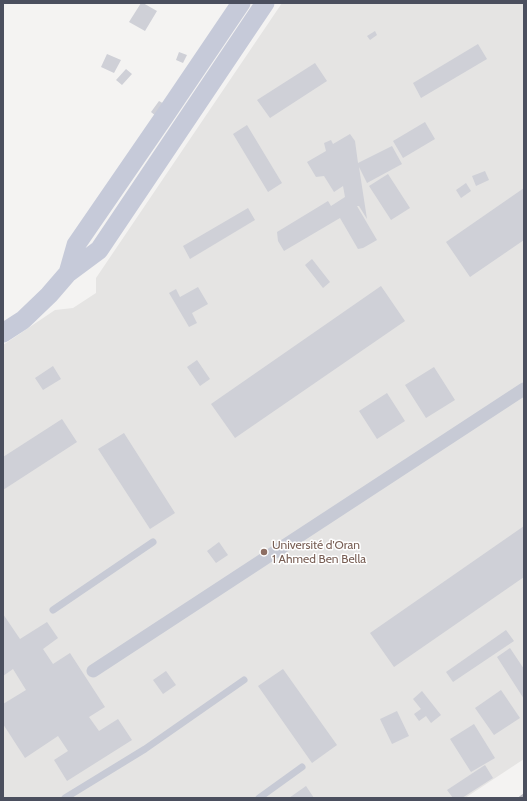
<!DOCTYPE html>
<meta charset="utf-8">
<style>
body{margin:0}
#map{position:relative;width:527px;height:801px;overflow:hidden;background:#f4f3f2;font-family:Cabin,sans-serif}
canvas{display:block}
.frame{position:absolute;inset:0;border:4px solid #4b4f5e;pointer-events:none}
</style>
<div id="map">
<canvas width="527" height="801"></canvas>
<div class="frame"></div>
</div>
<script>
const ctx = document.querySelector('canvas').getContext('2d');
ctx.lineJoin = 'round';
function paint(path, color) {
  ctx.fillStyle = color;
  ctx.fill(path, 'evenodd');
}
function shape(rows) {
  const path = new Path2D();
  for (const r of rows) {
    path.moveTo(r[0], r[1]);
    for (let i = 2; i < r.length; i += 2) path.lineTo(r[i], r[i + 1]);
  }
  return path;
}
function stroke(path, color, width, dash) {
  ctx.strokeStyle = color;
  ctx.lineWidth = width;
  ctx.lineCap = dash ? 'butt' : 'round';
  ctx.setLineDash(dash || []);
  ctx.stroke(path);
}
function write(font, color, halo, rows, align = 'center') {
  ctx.font = font + ' Cabin,sans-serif';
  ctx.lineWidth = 3;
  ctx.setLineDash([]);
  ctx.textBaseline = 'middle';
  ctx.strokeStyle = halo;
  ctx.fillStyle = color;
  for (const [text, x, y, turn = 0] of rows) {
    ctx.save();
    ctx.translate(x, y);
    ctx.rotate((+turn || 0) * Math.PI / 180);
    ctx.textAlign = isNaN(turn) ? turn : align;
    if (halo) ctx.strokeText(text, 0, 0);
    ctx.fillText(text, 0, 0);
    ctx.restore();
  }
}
paint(shape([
 [282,3,524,3,524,759,465,798,3,798,3,345,55,310,73,308,96,293,96,278]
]), '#e5e4e3');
paint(shape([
 [141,3,143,3,157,11,145,31,129,22],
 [375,31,377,35,370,40,367,36],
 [478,44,487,59,421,98,413,83],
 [179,52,187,55,183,63,176,60],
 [107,54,121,60,114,73,101,67],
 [315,63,327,81,270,118,257,100],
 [126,69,132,74,122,85,116,80],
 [159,101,166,105,157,117,151,112],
 [425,122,435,139,403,158,393,141],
 [247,125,282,183,268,192,233,134],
 [350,134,355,141,358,163,392,146,402,164,367,183,359,167,367,219,359,206,357,206,377,240,363,248,358,249,340,218,284,251,278,241,277,232,328,201,331,206,345,197,343,186,334,192,324,176,316,177,307,162,326,151,324,143,331,140,333,144],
 [485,171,489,180,476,186,472,176],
 [388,174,410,208,391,220,369,186],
 [466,183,471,191,461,198,456,190],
 [524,188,524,240,470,277,446,242],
 [248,208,255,220,190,259,183,246],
 [312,259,330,282,323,288,305,265],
 [381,286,405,321,235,438,211,404],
 [198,287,208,304,192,313,197,323,189,327,169,293,176,289,180,297],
 [197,360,210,379,200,386,187,367],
 [53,366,61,379,43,390,35,378],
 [434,367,455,400,426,418,405,385],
 [387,393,405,421,377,439,359,411],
 [62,419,77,442,3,490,3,457],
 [124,433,175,513,150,529,98,449],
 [524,526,524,577,394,667,370,633],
 [219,542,228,555,216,563,207,551],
 [3,614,20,639,47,622,58,638,43,649,53,664,70,653,105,707,89,717,99,731,118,719,132,740,67,781,54,760,68,751,58,736,25,758,3,724,3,704,26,690,13,669,3,676],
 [506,630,514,641,453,682,446,672],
 [510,648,524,669,524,699,497,657],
 [283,669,337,745,312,763,258,686],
 [166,671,176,685,163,694,153,680],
 [501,690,520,718,494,735,475,708],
 [422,691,441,715,431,723,426,716,419,721,414,714,421,709,413,699],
 [397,711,409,736,392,744,380,719],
 [474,724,495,758,471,772,450,739],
 [485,765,493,778,462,798,453,798,447,790],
 [306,786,314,798,289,798]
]), '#cfd0d7');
stroke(shape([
 [53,610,153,542],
 [65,798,145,749,244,680],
 [259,798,302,767]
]), '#c7cad5', 7);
stroke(shape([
 [93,671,524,389]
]), '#c7cad5', 13);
stroke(shape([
 [68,273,76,245,164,117,241,3],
 [3,333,23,320,49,295,68,273,99,250,265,3]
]), '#c6cad9', 19);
stroke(shape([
 [520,798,524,795]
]), '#b5b5bc', 3);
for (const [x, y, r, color] of [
 [264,552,4,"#8d6e63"]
]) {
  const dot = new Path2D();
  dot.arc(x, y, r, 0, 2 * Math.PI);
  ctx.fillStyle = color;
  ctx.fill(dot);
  stroke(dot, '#fff', 1.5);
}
write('12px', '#785e54', '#fff', [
 ["Université d'Oran",272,545],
 ["1 Ahmed Ben Bella",272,559]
], 'left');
</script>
